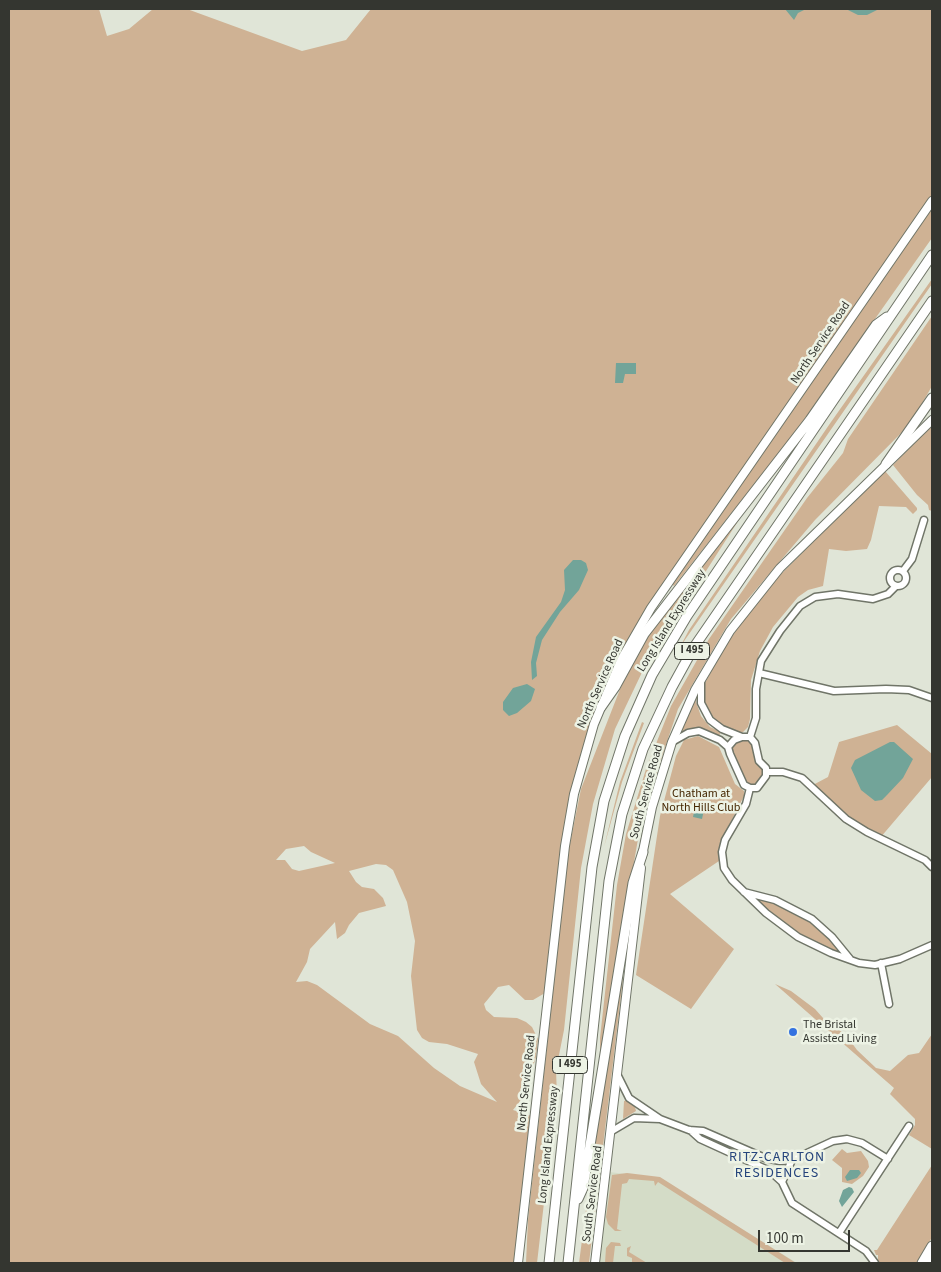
<!DOCTYPE html>
<style>
body{margin:0}
#map{position:relative;width:941px;height:1272px;overflow:hidden;background:#e0e5d7;font-family:"Source Sans 3",sans-serif}
canvas{display:block}
.frame{position:absolute;inset:0;border:10px solid #343630;pointer-events:none}
.scale{position:absolute;left:758px;top:1230px;width:92px;height:22px;box-sizing:border-box;border:2px solid #343630;border-top:0;padding-left:6px;font-size:15px;line-height:18px;white-space:nowrap;color:#343630;-webkit-text-stroke:4px #edf3e5;paint-order:stroke}
</style>
<div id="map">
<canvas width="941" height="1272"></canvas>
<div class="frame"></div>
<div class="scale">100 m</div>
</div>
<script>
const ctx = document.querySelector('canvas').getContext('2d');
ctx.lineJoin = 'round';
function paint(path, color) {
  ctx.fillStyle = color;
  ctx.fill(path, 'evenodd');
}
function shape(rows) {
  const path = new Path2D();
  for (const r of rows) {
    if (r.length === 3) {
      path.moveTo(r[0] + r[2], r[1]);
      path.arc(r[0], r[1], r[2], 0, 2 * Math.PI);
      continue;
    }
    path.moveTo(r[0], r[1]);
    for (let i = 2; i < r.length; i += 2) path.lineTo(r[i], r[i + 1]);
  }
  return path;
}
function stroke(path, color, width, dash) {
  ctx.strokeStyle = color;
  ctx.lineWidth = width;
  ctx.lineCap = dash ? 'butt' : 'round';
  ctx.setLineDash(dash || []);
  ctx.stroke(path);
}
function write(font, color, halo, rows, align = 'center') {
  ctx.font = font + ' "Source Sans 3",sans-serif';
  ctx.lineWidth = 5;
  ctx.setLineDash([]);
  ctx.textBaseline = 'middle';
  ctx.strokeStyle = halo;
  ctx.fillStyle = color;
  for (const [text, x, y, turn = 0] of rows) {
    ctx.save();
    ctx.translate(x, y);
    ctx.rotate((+turn || 0) * Math.PI / 180);
    ctx.textAlign = isNaN(turn) ? turn : align;
    if (halo) ctx.strokeText(text, 0, 0);
    ctx.fillText(text, 0, 0);
    ctx.restore();
  }
}
paint(shape([
 [609,1172,659,1178,797,1263,599,1263]
]), '#d4dcc7');
paint(shape([
 [9,9,99,9,107,36,129,29,153,9,187,9,302,51,346,40,371,9,932,9,932,201,671,579,611,682,574,794,545,993,533,1000,525,1000,509,985,498,987,484,1004,486,1010,494,1017,517,1018,526,1022,532,1027,538,1039,536,1057,524,1096,513,1110,535,1117,518,1263,9,1263],
 [304,846,311,852,335,863,299,871,292,869,285,860,276,860,286,849],
 [376,864,386,865,393,870,407,902,415,941,411,976,417,1030,422,1038,429,1042,447,1044,478,1054,474,1062,481,1084,497,1102,460,1086,434,1068,398,1036,370,1024,317,985,307,981,296,982,307,962,310,949,335,922,337,939,345,933,349,925,359,913,386,906,383,898,374,889,362,887,356,882,349,871],
 [932,208,932,238,796,431,674,586,672,584],
 [932,279,932,284,680,647,689,630,831,422],
 [932,316,932,386,911,423,815,520,731,619,678,709,642,816,600,1058,600,1038,617,885,626,834,646,769,671,706,709,639,807,498,843,453,848,439],
 [932,425,932,511,929,510,928,505,917,495,893,465],
 [885,471,917,508,917,510,913,514,906,507,879,506,871,540,867,549,846,551,829,549,823,586,808,590,798,597,773,627,760,651,751,680,750,719,748,727,743,732,735,732,723,727,709,715,702,698,703,687,718,658,746,615,771,584],
 [751,501,645,666,615,729,593,804,581,868,564,1030,556,1070,557,1097,554,1116,551,1115,552,1134,537,1263,526,1263,528,1220,568,853,581,789,633,656,675,597],
 [697,692,696,702,701,716,710,727,721,732,719,736,693,728,676,736],
 [642,722,644,723,622,782,604,847,620,782],
 [897,725,932,754,932,777,880,838,867,832,811,786,828,777,839,742],
 [698,736,719,747,735,784,744,791,744,796,723,837,719,861,670,894,734,949,691,1009,636,975,660,816,676,756,684,740],
 [750,737,755,752,766,768,757,788,744,785,730,754,734,740],
 [744,892,775,900,817,922,851,960,798,937],
 [623,979,589,1263,579,1263,596,1133,621,983],
 [775,984,791,991,815,1009,823,1018,846,1035,857,1050,876,1068,890,1071,908,1055,919,1053,932,1034,932,1149,909,1135,915,1125,915,1119,890,1094,894,1088],
 [627,1100,635,1107,636,1111,623,1119,624,1101],
 [842,1149,847,1153,861,1151,868,1161,869,1167,863,1176,852,1184,842,1182,842,1168,832,1160],
 [932,1165,932,1237,918,1263,878,1263,878,1255,876,1255,874,1250,877,1250],
 [627,1173,660,1177,796,1263,785,1263,658,1182,655,1186,654,1181,629,1179,627,1183,622,1184,617,1229,622,1231,615,1231,608,1224,606,1217,612,1175],
 [611,1242,620,1243,621,1246,615,1246,613,1263,605,1263,606,1248],
 [631,1246,629,1252,647,1263,632,1263,632,1258,627,1256,627,1248]
]), '#cfb294');
paint(shape([
 [785,9,806,9,798,13,794,20],
 [846,9,879,9,867,15,858,15],
 [616,363,636,363,636,374,625,374,623,383,615,383],
 [573,560,581,560,586,563,588,570,579,590,560,612,542,640,536,663,537,676,532,680,531,662,536,637,561,602,565,590,564,570],
 [527,684,535,689,531,701,517,713,509,716,503,710,503,702,513,688],
 [890,742,894,742,913,759,903,778,887,795,882,800,875,801,861,790,851,768,855,760],
 [696,803,705,805,702,819,693,817],
 [850,1170,859,1170,861,1173,857,1178,847,1181,845,1177],
 [849,1187,852,1188,854,1192,842,1207,839,1201,843,1190]
]), '#72a499');
const minor = shape([
 [898,578,8],
 [903,571,912,559,924,520],
 [759,673,834,691,886,689,909,690,932,698],
 [701,680,701,703,710,720,722,729,742,737],
 [742,737,750,737,755,743,759,761,766,768,766,776,757,788,750,788,744,785,730,754,728,747,734,740,742,737],
 [750,737,756,718,756,689,761,661,780,631,800,606,815,597,838,594,873,599,888,594,896,586],
 [672,742,688,733,699,731,720,740,728,747],
 [766,772,783,772,802,778,846,819,867,832,925,860,932,867],
 [750,788,746,804,725,840,722,852,724,868,732,880,766,913,798,937,831,953,859,963,875,965,900,959,932,945],
 [744,892,775,900,812,919,832,937,850,959],
 [881,963,889,1004],
 [618,1076,629,1098,660,1119,689,1130,703,1131,765,1158,780,1161,792,1160,833,1141,847,1139,862,1143,888,1159],
 [690,1130,700,1139,770,1171,782,1182,792,1203,866,1251,875,1263],
 [612,1131,634,1118,660,1119],
 [782,1182,792,1160],
 [839,1233,909,1126]
]);
const major = shape([
 [642,856,652,807,672,742,695,690,730,631,780,568,932,420],
 [518,1263,565,846,574,794,594,724,621,660,651,608,932,201],
 [595,1263,641,868]
]);
const highway = shape([
 [886,464,932,398],
 [601,707,615,687,644,634,810,420,876,325,887,317],
 [578,1199,583,1188,633,883,643,852],
 [549,1263,592,867,604,801,625,736,652,675,687,616,932,255],
 [568,1263,609,881,622,814,643,749,672,687,694,647,932,301],
 [922,1263,932,1246],
 [930,1263,932,1259]
]);
stroke(minor, '#707568', 9);
stroke(major, '#707568', 10);
stroke(highway, '#707568', 11);
stroke(minor, '#fff', 6);
stroke(major, '#fff', 8);
stroke(highway, '#fff', 9);
for (const [x, y, r, color] of [
 [793,1032,5,"#3472e0"]
]) {
  const dot = new Path2D();
  dot.arc(x, y, r, 0, 2 * Math.PI);
  ctx.fillStyle = color;
  ctx.fill(dot);
  stroke(dot, '#edf3e5', 2);
}
for (const [x, y, w] of [
 [692,651,35],
 [570,1065,35]
]) {
  const box = new Path2D();
  box.roundRect(x - w / 2, y - 8.5, w, 17, 4);
  ctx.fillStyle = '#edf3e5';
  ctx.fill(box);
  stroke(box, '#343630', 1);
}
write('bold 11px', '#343630', null, [
 ["I 495",692,651],
 ["I 495",570,1065]
]);
write('12px', '#343630', '#edf3e5', [
 ["North Service Road",821,343,-56],
 ["Long Island Expressway",672,621,-58],
 ["North Service Road",601,684,-66],
 ["South Service Road",647,792,-75],
 ["North Service Road",527,1083,-84],
 ["Long Island Expressway",549,1145,-84],
 ["South Service Road",593,1194,-83]
]);
write('12px', '#442600', '#edf3e5', [
 ["Chatham at",701,794],
 ["North Hills Club",701,808]
]);
write('12px', '#343630', '#edf3e5', [
 ["The Bristal",803,1025],
 ["Assisted Living",803,1039]
], 'left');
ctx.letterSpacing = '1px';
write('14px', '#26457c', '#edf3e5', [
 ["RITZ-CARLTON",777,1158],
 ["RESIDENCES",777,1174]
]);
ctx.letterSpacing = '0px';
</script>
